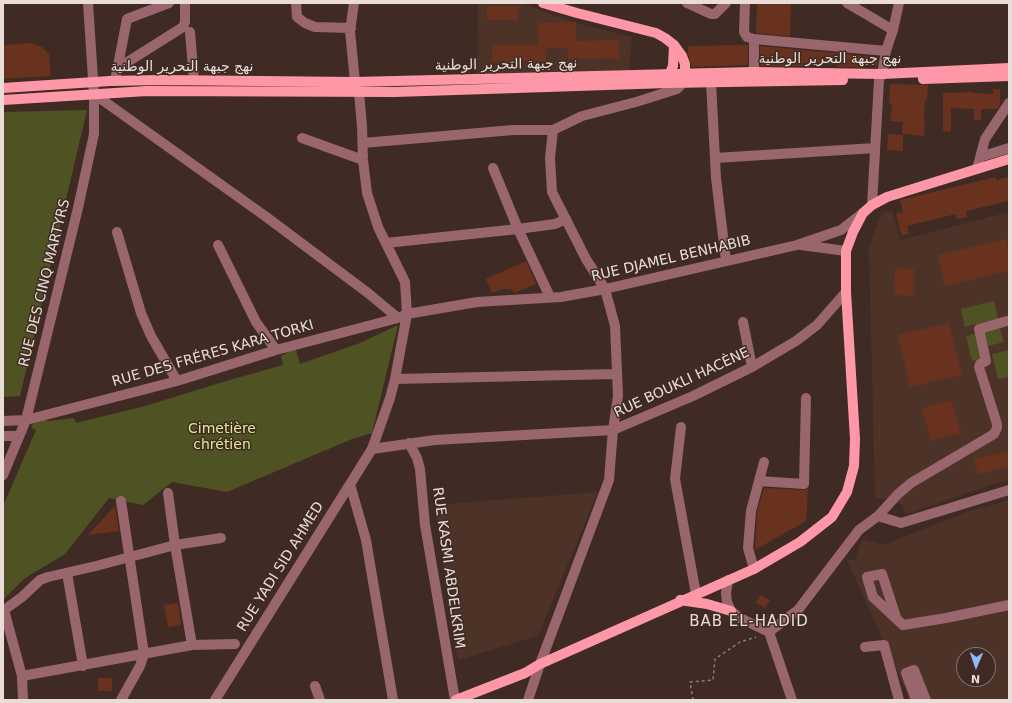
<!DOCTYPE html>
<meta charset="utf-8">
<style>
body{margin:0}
#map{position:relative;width:1012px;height:703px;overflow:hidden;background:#3f2b24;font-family:"DejaVu Sans",sans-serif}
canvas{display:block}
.frame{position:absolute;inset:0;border:4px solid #eaddd8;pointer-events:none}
.north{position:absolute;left:956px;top:647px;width:40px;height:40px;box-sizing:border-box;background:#3f2b24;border:1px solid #83726c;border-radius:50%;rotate:182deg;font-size:11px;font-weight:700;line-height:16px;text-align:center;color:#eaddd8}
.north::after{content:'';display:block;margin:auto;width:14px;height:18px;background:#93b7fd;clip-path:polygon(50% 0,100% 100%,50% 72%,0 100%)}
</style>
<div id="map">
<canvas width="1012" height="703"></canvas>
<div class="frame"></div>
<div class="north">N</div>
</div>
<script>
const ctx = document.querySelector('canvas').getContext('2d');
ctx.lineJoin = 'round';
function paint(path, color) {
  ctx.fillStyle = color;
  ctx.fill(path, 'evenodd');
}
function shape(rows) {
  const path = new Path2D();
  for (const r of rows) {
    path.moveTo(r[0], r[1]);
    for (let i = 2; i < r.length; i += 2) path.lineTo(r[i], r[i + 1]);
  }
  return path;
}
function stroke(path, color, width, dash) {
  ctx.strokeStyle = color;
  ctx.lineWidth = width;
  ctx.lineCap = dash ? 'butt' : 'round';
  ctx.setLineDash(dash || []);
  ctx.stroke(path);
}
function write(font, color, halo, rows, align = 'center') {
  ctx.font = font + ' "DejaVu Sans","Noto Naskh Arabic",sans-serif';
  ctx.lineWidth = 3;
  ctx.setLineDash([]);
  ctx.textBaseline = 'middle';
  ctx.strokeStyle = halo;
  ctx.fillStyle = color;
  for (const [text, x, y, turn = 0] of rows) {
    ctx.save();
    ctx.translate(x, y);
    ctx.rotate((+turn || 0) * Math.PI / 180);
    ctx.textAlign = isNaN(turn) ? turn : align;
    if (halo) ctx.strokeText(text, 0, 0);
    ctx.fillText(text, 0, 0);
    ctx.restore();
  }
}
paint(shape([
 [478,3,520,3,579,24,632,37,629,70,477,76],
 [892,211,900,240,1009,212,1009,479,906,514,902,504,875,497,869,249,877,223,882,213],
 [598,492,538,636,458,660,435,505],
 [1009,500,1009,700,910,700,847,560,855,560,862,539,883,545,970,511],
 [964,655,988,655,988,679,964,679]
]), '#4d3228');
paint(shape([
 [87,110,20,396,3,397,3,112],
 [994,301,998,319,965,327,961,309],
 [398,325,372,433,352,439,227,492,172,482,143,505,109,498,65,554,25,578,3,600,3,506,36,430,31,428,34,421,42,419,49,421,74,418,76,423,145,406,223,382,283,365,281,356,287,353,286,350,295,347,300,364,360,343],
 [999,327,1004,342,988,346,984,331],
 [978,333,984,358,972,361,966,336],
 [1009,350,1009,377,998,379,992,354]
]), '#4f5323');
paint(shape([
 [757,3,791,3,790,36,756,33],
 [487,6,518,6,518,20,487,20],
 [576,22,576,41,619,40,619,58,568,59,567,48,546,48,546,61,492,61,492,45,538,45,538,23],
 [32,43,42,47,49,54,51,76,3,79,3,45],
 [748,45,748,65,746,65,692,67,688,54,688,46],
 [760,46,878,57,877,66,863,65,863,67,838,67,838,65,803,63,803,66,761,66],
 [890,84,928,85,927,101,925,101,924,122,925,122,924,136,902,134,903,122,890,121,892,104,889,103],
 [993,89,1000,89,1000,104,997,109,981,109,981,120,974,120,974,109,951,108,951,132,943,131,943,93,973,92,973,93,993,94],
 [888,134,903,135,903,151,887,150],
 [996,177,996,180,1009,177,1009,201,966,211,967,217,957,219,956,214,907,226,909,234,902,236,896,214,903,212,900,200],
 [1006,239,1009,254,1009,271,945,286,938,255],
 [526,261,536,284,514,293,511,288,506,290,505,288,492,293,486,279],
 [895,268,914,269,914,296,894,295],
 [949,323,962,375,910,387,898,335],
 [951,400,961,433,931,441,922,408],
 [1009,451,1009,467,978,474,974,459],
 [764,488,804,490,808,489,806,521,755,550,757,512],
 [115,506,119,531,88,535],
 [760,595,770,600,765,608,756,603],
 [178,603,181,625,168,627,164,605],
 [98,678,112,678,112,691,98,691]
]), '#68321e');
stroke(shape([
 [693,700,690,682,713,680,715,659,740,642,756,637]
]), '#8f7e78', 1.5, [3, 3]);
stroke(shape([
 [88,3,94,94,265,216,368,293,398,318],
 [296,3,297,17,305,23,315,27,351,28],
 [687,3,711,14,715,14,726,3],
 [745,3,744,32,747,37,754,39,886,51],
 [847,3,893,30],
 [190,32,194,80],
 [754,39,754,72],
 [118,68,183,27,185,22,185,3],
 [115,81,127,19,169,3],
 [711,82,716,178,726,261],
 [302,138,363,160],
 [363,143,513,130,553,130,582,116,636,102,677,89,684,82,684,78],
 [980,157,1009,148],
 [715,158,875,148],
 [493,168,518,229,555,224,566,219],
 [977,169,985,139,1009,103],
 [872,205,879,80,882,74,886,51,893,30,899,3],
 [117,232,141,313,151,336,177,381],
 [386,243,518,229,550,297],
 [218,245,256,322,276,350],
 [801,245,846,251],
 [743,322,752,367],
 [395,379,616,374],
 [3,421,26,420,177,381,276,350,398,318,407,314,477,302,561,297,605,289,797,245,841,230,863,213],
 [681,427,675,479,696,594],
 [3,436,18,436],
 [409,443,417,458,420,469,425,525,455,700],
 [372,449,435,440,613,430,693,396,752,367,796,341,817,325,846,292],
 [3,475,26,420,78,208,94,134,94,94],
 [759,481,804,484,806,398],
 [350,484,366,540,393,700],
 [168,493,175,545,192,645],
 [878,516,901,523,1009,490],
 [754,569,748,548,751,511,764,462],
 [67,573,83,666],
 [728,580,726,593,727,602,731,611,740,618,769,632,792,700],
 [896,617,882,574,867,577,873,597,903,625,946,618,1009,605],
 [769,632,798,610,859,530,878,516,898,494,911,483,994,434,997,428,997,424,979,367,980,364,986,361,979,329,1007,321],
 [865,647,884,645,899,700],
 [22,676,192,645,235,644],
 [315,686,320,700],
 [23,700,22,676,4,610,22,597,40,580,48,577,96,566,175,545,221,538],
 [121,700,140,666,144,654,121,501],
 [215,700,372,449,390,398,395,379,407,314,405,282,378,227,367,193,363,160,362,126,359,92,355,82,350,31,354,3],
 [528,700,540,664,609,480,613,430,618,396,615,326,605,289,586,259,552,192,550,158,553,130],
 [916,700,906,673,914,670,926,700]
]), '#98666c', 10);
stroke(shape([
 [543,3,577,13,656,33,665,38,674,45,682,56,685,64,685,74],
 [669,75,673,66,674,45],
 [923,79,1009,76],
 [3,88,110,81,161,80,355,82,754,72,882,74,1009,68],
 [3,100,147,91,395,92,668,83,843,80],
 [680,600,707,604,731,611],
 [456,700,525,673,540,664,754,569,800,542,832,517,847,492,854,466,855,439,846,292,846,251,853,232,863,213,872,205,887,197,1009,159]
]), '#fe98a6', 10);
write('14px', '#eaddd8', '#3f2b24', [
 ["نهج جبهة التحرير الوطنية",830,59],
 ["نهج جبهة التحرير الوطنية",506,65,-1],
 ["نهج جبهة التحرير الوطنية",182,67],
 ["RUE DJAMEL BENHABIB",671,259,-13],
 ["RUE DES CINQ MARTYRS",45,283,-76],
 ["RUE DES FRÉRES KARA TORKI",213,354,-16],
 ["RUE BOUKLI HACÈNE",682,383,-25],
 ["RUE YADI SID AHMED",281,567,-58],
 ["RUE KASMI ABDELKRIM",448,568,82]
]);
write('14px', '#e4ec92', '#3f2b24', [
 ["Cimetière",222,429],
 ["chrétien",222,445]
]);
ctx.letterSpacing = '1px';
write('15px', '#eaddd8', '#3f2b24', [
 ["BAB EL-HADID",749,622]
]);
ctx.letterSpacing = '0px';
</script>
